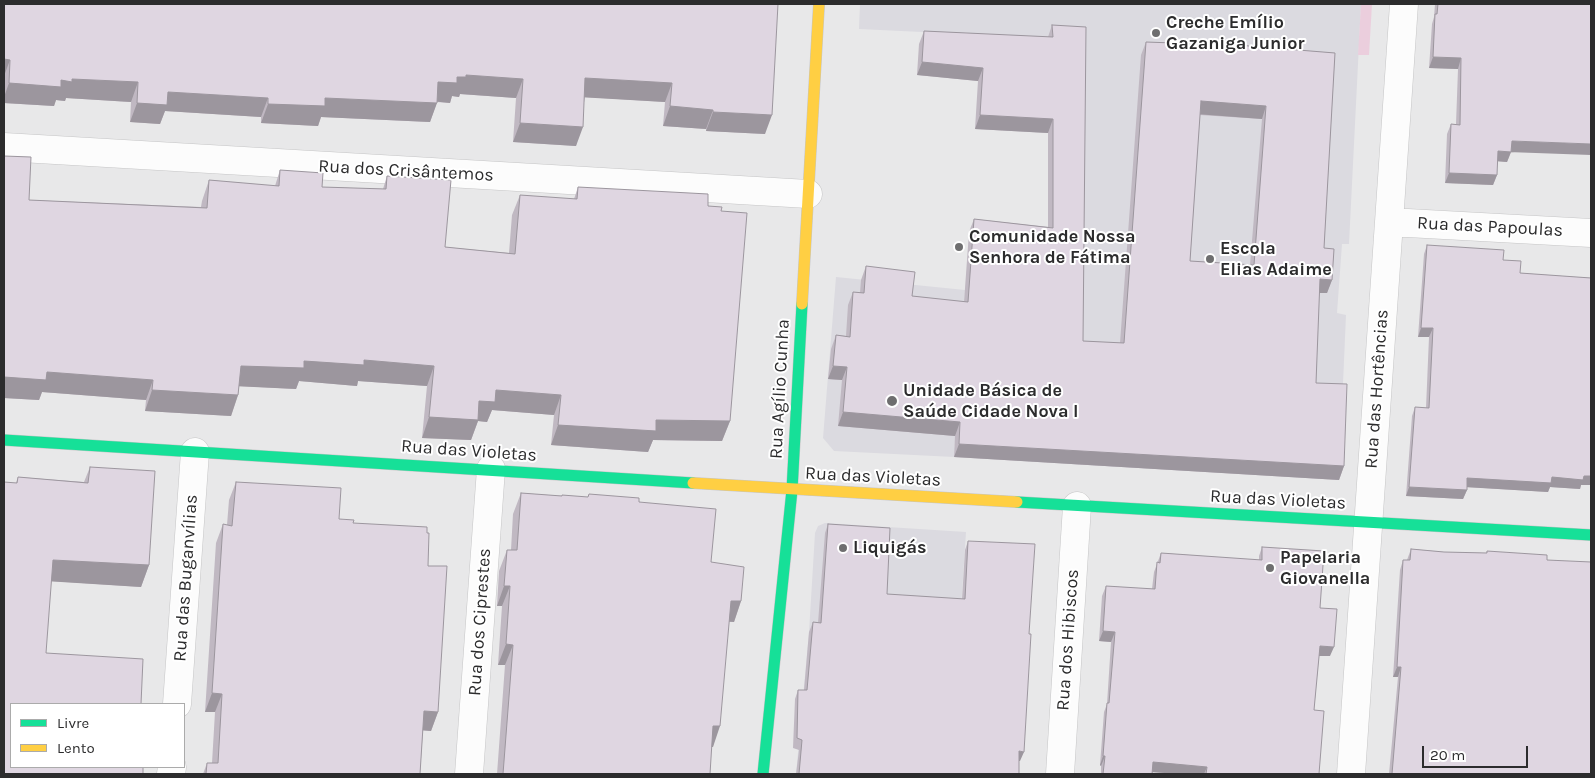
<!DOCTYPE html>
<html>
<head>
<meta charset="utf-8">
<style>
  body { margin:0 }
  #map { position:relative; width:1595px; height:778px; overflow:hidden; background:#e8e8e9; font-family:Karla,sans-serif }
  canvas { display:block }
  .frame { position:absolute; inset:0; border:5px solid #2c2c2d; pointer-events:none }
  .legend { position:absolute; left:10px; top:703px; width:175px; height:65px; box-sizing:border-box; background:#fff; border:1px solid #ababab; margin:0; padding:6px 9px; list-style:none; font-size:15px; color:#2c2c2d }
  .legend li { display:flex; align-items:center; gap:10px; height:25px }
  .legend b { width:25px; border:1px solid #ababab }
  .scale { position:absolute; left:1422px; top:746px; width:106px; height:22px; box-sizing:border-box; border:2px solid #2c2c2d; border-top:0; padding-left:6px; font-size:15px; line-height:18px; white-space:nowrap; color:#2c2c2d; -webkit-text-stroke:4px #fff; paint-order:stroke }
</style>
</head>
<body>
<div id="map">
<canvas width="1595" height="778"></canvas>
<div class="frame"></div>
<ul class="legend">
<li><b style="height:6px;background:#16e098"></b>Livre</li>
<li><b style="height:6px;background:#ffcf43"></b>Lento</li>
</ul>
<div class="scale">20 m</div>
</div>
<script>
const g = document.querySelector('canvas').getContext('2d');
g.lineJoin = 'round';
function fill(path, color) { g.fillStyle = color; g.fill(path, 'evenodd'); }
const shape = rows => new Path2D(rows.map(r => 'M' + r).join(''));
function stroke(path, color, width, dash) { g.strokeStyle = color; g.lineWidth = width; g.lineCap = dash ? 'butt' : 'round'; g.setLineDash(dash || []); g.stroke(path); }
function label(font, color, halo, rows, align = 'center') {
  g.font = font + ' Karla,sans-serif'; g.lineWidth = 4; g.setLineDash([]); g.textBaseline = 'middle'; g.strokeStyle = halo; g.fillStyle = color; for (const [text, x, y, turn = 0] of rows) {
    g.save(); g.translate(x, y); g.rotate((+turn || 0) * Math.PI / 180); g.textAlign = isNaN(turn) ? turn : align; if (halo) g.strokeText(text, 0, 0); g.fillText(text, 0, 0); g.restore();
  }
}
fill(shape([
  [860,4,1361,4,1349,244,1342,244,1337,313,1346,315,1339,475,1334,479,1070,464,1078,337,1048,38,859,29],
  [836,277,965,290,954,457,834,451,823,438],
  [825,523,966,532,961,609,907,774,796,774,809,632,815,533,818,526]
]), '#dbdae0');
fill(shape([
  [1361,4,1372,4,1369,55,1358,55]
]), '#ebcedd');
const street = shape([
  [4,147,808,194],
  [1389,222,1591,233],
  [177,704,195,452],
  [171,774,172,767],
  [469,774,491,469],
  [1060,774,1077,506],
  [1351,774,1404,4]
]);
const fast = shape([
  [4,440,693,483],
  [1017,502,1591,535],
  [763,774,792,490,802,304]
]);
const slow = shape([
  [802,304,819,4],
  [693,483,1017,502]
]);
stroke(street, '#c5c5c6', 29);
stroke(fast, '#c5c5c6', 12);
stroke(slow, '#c5c5c6', 12);
stroke(street, '#fcfcfc', 28);
stroke(fast, '#16e098', 11);
stroke(slow, '#ffcf43', 11);
fill(shape([
  [4,4,778,4,765,134,706,131,706,129,663,126,665,102,585,97,576,146,513,142,516,98,460,94,459,97,452,96,450,103,437,102,430,122,321,117,318,126,261,123,261,117,165,111,160,124,130,122,131,102,66,98,65,101,56,100,54,106,4,103],
  [1435,4,1591,4,1511,152,1507,162,1497,161,1497,175,1493,185,1445,183,1447,134,1451,124,1456,124,1458,69,1429,68,1432,24,1434,17],
  [1052,25,1083,341,1120,343,1141,55,1146,42,1200,44,1200,42,1335,53,1324,248,1332,280,1327,293,1319,293,1316,383,1344,466,1339,480,954,457,955,436,838,426,842,380,828,379,831,349,836,335,846,336,848,305,853,292,860,293,861,280,866,266,912,296,964,302,969,232,974,219,1048,227,1048,133,975,129,978,81,917,75,919,44,924,31,1048,37],
  [1200,115,1262,119,1250,265,1190,261],
  [4,156,29,200,201,207,202,201,209,180,275,186,280,170,322,187,383,189,387,176,445,247,509,253,512,215,520,195,574,199,578,187,708,206,721,211,730,421,722,441,653,440,648,452,551,445,554,415,492,410,487,422,478,421,471,440,422,438,427,386,358,381,357,386,299,381,296,389,239,386,238,395,231,416,145,411,146,400,42,392,39,400,4,398],
  [1427,245,1503,260,1520,273,1591,278,1591,485,1581,485,1580,489,1550,487,1548,492,1467,487,1467,490,1463,499,1406,496,1412,416,1415,407,1426,408,1429,337,1418,337,1424,254],
  [90,467,149,565,141,587,51,581,11,704,4,774,16,483,18,477,84,482],
  [236,482,339,519,353,523,428,566,438,712,431,731,423,730,420,774,203,774,207,763,212,763,215,712,205,712,216,543,223,524,227,525,229,500],
  [521,493,562,496,562,495,639,502,711,562,741,601,734,622,729,622,713,747,711,747,710,774,497,774,505,665,498,665,502,606,497,606,499,571,507,550,511,550,513,514],
  [828,524,887,594,962,599,965,550,968,541,1020,761,1019,761,1019,774,796,774,799,750,793,748,795,699,798,690,804,690,809,632,813,622,818,623,825,533],
  [1262,547,1320,608,1330,656,1319,656,1314,710,1319,774,1179,774,1153,772,1152,774,1101,774,1101,766,1100,765,1104,712,1107,704,1111,642,1099,641,1102,596,1106,586,1152,589,1154,572,1161,553,1259,560,1259,556],
  [1411,549,1444,552,1486,553,1487,551,1547,560,1591,774,1389,774,1398,677,1393,677,1400,570,1403,560,1407,560]
]), '#c0b8c2');
fill(shape([
  [1433,57,1461,58,1458,69,1429,68],
  [4,59,10,60,4,76],
  [922,62,983,68,978,81,917,75],
  [466,75,523,79,516,98,460,94,459,97,452,96,450,103,431,101,438,82],
  [585,78,672,83,665,102,578,97],
  [72,79,138,82,131,102,66,98,65,101,56,100,54,106,4,103,4,97,9,83],
  [168,92,268,98,261,117,165,111,160,124,130,122,137,103],
  [325,98,437,103,430,122,321,117,318,126,261,123,268,104],
  [1201,101,1266,106,1262,119,1196,114],
  [670,106,713,110,706,129,663,126],
  [713,112,772,115,765,134,706,131],
  [980,115,1053,119,1048,133,975,129],
  [520,123,583,127,576,146,513,142],
  [1512,141,1591,144,1591,155,1508,152],
  [1498,151,1511,152,1507,162,1494,161],
  [1449,173,1497,175,1493,185,1445,183],
  [1320,279,1332,280,1327,293,1315,293],
  [1421,328,1433,328,1429,337,1418,337],
  [364,360,434,366,427,386,358,381,357,386,299,381,296,389,233,386,241,366,304,361],
  [833,366,847,367,842,380,828,379],
  [47,372,153,380,146,400,42,392,39,400,4,398,4,377],
  [152,390,238,395,231,416,145,411],
  [496,390,561,395,554,415,492,410,487,422,478,421,471,440,422,438,429,417,479,401],
  [843,412,960,422,955,436,838,426],
  [656,420,730,421,722,441,653,440,648,452,551,445,558,425],
  [959,444,1344,466,1339,480,954,457],
  [1584,476,1591,476,1591,485,1581,485,1580,489,1550,487,1548,492,1464,487,1467,478],
  [1409,487,1467,490,1463,499,1406,496],
  [53,560,149,565,141,587,45,581],
  [504,586,510,586,502,606,497,606],
  [731,601,741,601,734,622,723,621],
  [1103,631,1115,632,1111,642,1099,641],
  [506,644,513,645,505,665,498,665],
  [1320,646,1334,647,1330,656,1316,656],
  [1397,667,1401,667,1398,677,1393,677],
  [212,693,222,694,215,712,205,712],
  [424,711,438,712,431,731,417,730],
  [713,726,720,726,713,747,705,747],
  [1019,751,1024,752,1020,761,1015,761],
  [1103,756,1105,756,1101,766,1100,765],
  [1153,762,1207,767,1204,774,1179,774,1150,772]
]), '#9c969e');
const building = shape([
  [4,4,778,4,772,115,713,112,713,110,670,106,672,83,585,78,583,127,520,123,523,79,466,75,466,77,457,77,457,83,438,82,437,103,325,98,325,106,268,104,268,98,168,92,167,105,137,103,138,82,72,79,72,82,61,80,61,87,9,83,10,60,4,59,4,4],
  [1438,4,1591,4,1591,144,1512,141,1511,152,1498,151,1497,175,1449,173,1451,124,1460,125,1461,58,1433,57,1435,14,1437,14,1438,4],
  [1052,25,1086,27,1083,341,1124,343,1146,42,1200,44,1200,42,1335,53,1324,248,1334,249,1332,280,1320,279,1316,383,1347,384,1344,466,959,444,960,422,843,412,847,367,833,366,836,335,850,337,853,292,864,293,866,266,915,272,912,296,968,302,974,219,1053,228,1053,119,980,115,983,68,922,62,924,31,1053,37,1052,25],
  [1201,101,1266,106,1254,265,1190,261,1201,101],
  [4,156,31,157,29,200,207,208,209,180,279,186,280,170,323,173,322,187,386,189,387,176,451,180,445,247,515,254,520,195,577,199,578,187,708,194,708,206,722,207,721,211,747,213,730,421,656,420,656,431,558,425,561,395,496,390,495,402,479,401,478,420,429,417,434,366,364,360,364,365,304,361,304,368,241,366,238,395,152,390,153,380,47,372,46,380,4,377,4,156],
  [1427,245,1504,250,1503,260,1521,261,1520,273,1591,278,1591,476,1584,476,1583,480,1552,477,1551,483,1467,478,1467,490,1409,487,1415,407,1429,408,1433,328,1421,328,1427,245],
  [90,467,155,471,149,565,53,560,46,653,143,659,141,704,11,704,11,767,143,767,143,774,4,774,4,482,17,483,18,477,88,483,90,467],
  [236,482,341,488,339,519,354,520,353,523,427,527,427,533,429,533,428,566,447,566,438,712,424,711,420,774,206,774,207,763,218,763,222,694,212,693,223,524,232,526,236,482],
  [521,493,562,496,562,495,588,497,589,494,639,498,639,502,716,509,711,562,744,567,741,601,731,601,720,726,713,726,710,774,503,774,513,645,506,644,510,586,504,586,507,550,517,550,521,493],
  [828,524,890,528,887,594,965,599,968,541,1035,544,1029,634,1031,634,1024,752,1019,751,1019,774,799,774,802,740,797,738,798,690,807,690,813,622,821,623,828,524],
  [1262,547,1324,551,1320,608,1337,609,1334,647,1320,646,1314,710,1324,711,1319,774,1206,774,1207,767,1153,762,1152,774,1103,774,1105,756,1103,756,1107,703,1109,703,1115,632,1103,631,1106,586,1155,589,1157,562,1160,563,1161,553,1262,560,1262,547],
  [1411,549,1444,552,1487,553,1487,551,1547,555,1547,560,1591,562,1591,774,1392,774,1401,667,1397,667,1403,560,1410,560,1411,549]
]);
fill(building, '#dfd6e1');
stroke(building, '#9c969e', 1);
for (const [x, y, r, color] of [
  [1156,33,5,"#6e6e6f"],
  [959,247,5,"#6e6e6f"],
  [1210,259,5,"#6e6e6f"],
  [892,401,6,"#6e6e6f"],
  [843,548,5,"#6e6e6f"],
  [1270,568,5,"#6e6e6f"]
]) { const dot = new Path2D(); dot.arc(x, y, r, 0, 2 * Math.PI); g.fillStyle = color; g.fill(dot); stroke(dot, '#fff', 2); }
label('bold 18px', '#2c2c2d', '#fff', [
  ["Creche Emílio",1166,23],
  ["Gazaniga Junior",1166,44],
  ["Comunidade Nossa",969,237],
  ["Senhora de Fátima",969,258],
  ["Escola",1220,249],
  ["Elias Adaime",1220,270],
  ["Unidade Básica de",903,391],
  ["Saúde Cidade Nova I",903,412],
  ["Liquigás",853,548],
  ["Papelaria",1280,558],
  ["Giovanella",1280,579]
], 'left');
label('18px', '#2c2c2d', '#fff', [
  ["Rua dos Crisântemos",406,171,3],
  ["Rua das Papoulas",1490,227,3],
  ["Rua Agílio Cunha",780,389,-87],
  ["Rua das Hortências",1377,389,-86],
  ["Rua das Violetas",469,451,4],
  ["Rua das Violetas",873,477,3],
  ["Rua das Violetas",1278,500,3],
  ["Rua das Buganvílias",186,578,-86],
  ["Rua dos Ciprestes",480,622,-86],
  ["Rua dos Hibiscos",1068,640,-86]
]);
</script>
</body>
</html>
